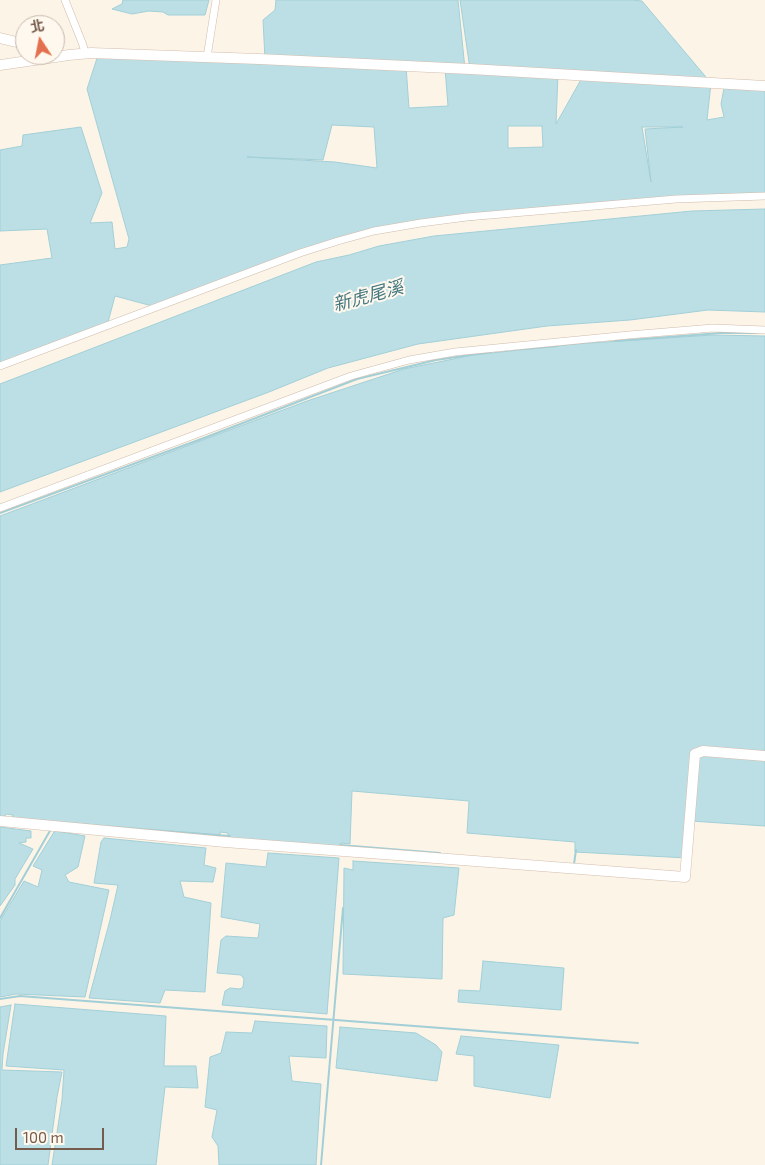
<!DOCTYPE html>
<html>
<head>
<meta charset="utf-8">
<style>
  body { margin:0 }
  #map { position:relative; width:765px; height:1165px; overflow:hidden; background:#fcf4e7; font-family:"Exo 2","Noto Sans TC",sans-serif }
  canvas { display:block }
  .north { position:absolute; left:15px; top:15px; width:50px; height:50px; box-sizing:border-box; background:#fff8ee; border:1px solid #c8b9ad; border-radius:50%; rotate:349deg; font-size:14px; font-weight:700; line-height:20px; text-align:center; color:#755b4c }
  .north::after { content:''; display:block; margin:auto; width:18px; height:22px; background:#e3704f; clip-path:polygon(50% 0,100% 100%,50% 72%,0 100%) }
  .scale { position:absolute; left:15px; top:1128px; width:89px; height:22px; box-sizing:border-box; border:2px solid #755b4c; border-top:0; padding-left:6px; font-size:15px; line-height:18px; white-space:nowrap; color:#755b4c; -webkit-text-stroke:4px #fff8ee; paint-order:stroke }
</style>
</head>
<body>
<div id="map">
<canvas width="765" height="1165"></canvas>
<div class="north">北</div>
<div class="scale">100 m</div>
</div>
<script>
const g = document.querySelector('canvas').getContext('2d');
g.lineJoin = 'round';
function fill(path, color) { g.fillStyle = color; g.fill(path, 'evenodd'); }
const shape = rows => new Path2D(rows.map(r => 'M' + r).join(''));
function stroke(path, color, width, dash) { g.strokeStyle = color; g.lineWidth = width; g.lineCap = dash ? 'butt' : 'round'; g.setLineDash(dash || []); g.stroke(path); }
function label(font, color, halo, rows, align = 'center') {
  g.font = font + ' "Exo 2","Noto Sans TC",sans-serif'; g.lineWidth = 4; g.setLineDash([]); g.textBaseline = 'middle'; g.strokeStyle = halo; g.fillStyle = color; for (const [text, x, y, turn = 0] of rows) {
    g.save(); g.translate(x, y); g.rotate((+turn || 0) * Math.PI / 180); g.textAlign = isNaN(turn) ? turn : align; if (halo) g.strokeText(text, 0, 0); g.fillText(text, 0, 0); g.restore();
  }
}
const water = shape([
  [123,0,209,0,205,15,168,15,163,12,149,11,132,14,112,9,122,4,123,0],
  [276,0,458,0,465,69,470,69,460,0,632,0,642,1,711,83,707,120,724,117,721,104,725,83,765,86,765,197,653,201,384,229,303,252,156,307,115,296,107,326,0,366,0,265,52,258,47,229,0,231,0,150,22,146,23,135,81,127,102,193,90,223,112,222,115,249,127,247,129,239,87,89,99,52,265,59,263,20,275,10,276,0],
  [406,66,445,68,448,106,409,108,406,66],
  [558,74,583,76,556,124,558,74],
  [332,125,374,127,377,168,335,162,247,157,323,160,332,125],
  [542,126,543,147,508,148,508,126,542,126],
  [642,127,683,127,645,129,651,182,642,127],
  [765,209,765,312,708,310,630,320,547,326,418,344,328,368,269,392,0,492,0,384,316,262,349,255,379,246,434,236,692,211,765,209],
  [712,335,765,336,765,826,691,821,687,858,575,852,575,842,467,833,469,801,352,791,350,844,341,843,340,847,228,839,228,833,220,832,220,835,12,818,13,815,6,814,4,818,0,817,0,516,307,401,404,369,473,355,575,344,712,335],
  [0,827,31,831,31,838,26,838,26,842,19,843,33,849,15,879,15,885,0,906,0,827],
  [56,831,85,836,78,867,65,875,69,882,109,890,85,997,16,994,0,997,0,921,24,881,38,887,42,870,33,866,54,832,56,831],
  [104,838,206,848,204,865,216,868,213,882,180,881,184,897,211,903,205,992,165,990,160,1003,89,998,110,920,118,885,94,883,101,842,104,838],
  [268,853,339,858,327,1014,222,1005,225,991,230,988,240,989,243,987,244,979,241,975,217,973,221,940,226,936,258,938,260,924,221,917,226,863,266,867,268,853],
  [353,861,459,868,454,915,443,918,442,979,343,974,344,868,353,870,353,861],
  [483,961,564,968,561,1010,458,1002,459,990,480,991,483,961],
  [15,1004,166,1016,164,1066,196,1066,198,1088,165,1087,156,1165,52,1165,62,1100,64,1070,6,1066,15,1004],
  [11,1005,3,1054,2,1070,62,1072,57,1097,48,1165,0,1165,0,1007,11,1005],
  [255,1021,327,1026,326,1058,289,1056,292,1081,321,1084,316,1165,219,1165,218,1146,212,1137,217,1110,205,1107,210,1057,221,1053,226,1032,252,1033,255,1021],
  [340,1027,416,1033,436,1045,442,1052,437,1081,336,1068,340,1027],
  [461,1036,559,1045,550,1098,474,1086,474,1056,456,1054,461,1036]
]);
fill(water, '#bcdfe5');
stroke(water, '#a2cfd7', 1);
stroke(shape([
  [615,341,721,333,757,333],
  [523,349,558,346],
  [0,513,204,438,357,379,436,360,491,352],
  [145,830,230,836],
  [340,845,440,853],
  [574,864,576,850],
  [0,918,51,829],
  [0,999,20,996,638,1043],
  [321,1165,343,908]
]), '#a2cfd7', 2);
const street = shape([
  [65,0,83,45,85,53],
  [207,57,216,0],
  [0,366,300,253,338,241,374,231,421,223,467,217,676,199,765,196],
  [0,508,351,376,409,360,455,352,629,335,713,328,765,330]
]);
const secondary = shape([
  [0,38,25,44],
  [0,65,69,55,91,53,259,59,470,69,765,86],
  [0,821,225,842,685,877,695,754,703,751,765,756]
]);
stroke(street, '#cebcad', 8);
stroke(secondary, '#d3beae', 11);
stroke(street, '#fff', 7);
stroke(secondary, '#fff', 10);
label('italic 18px', '#437781', '#fff8ee', [
  ["新虎尾溪",368,296,-15]
]);
</script>
</body>
</html>
